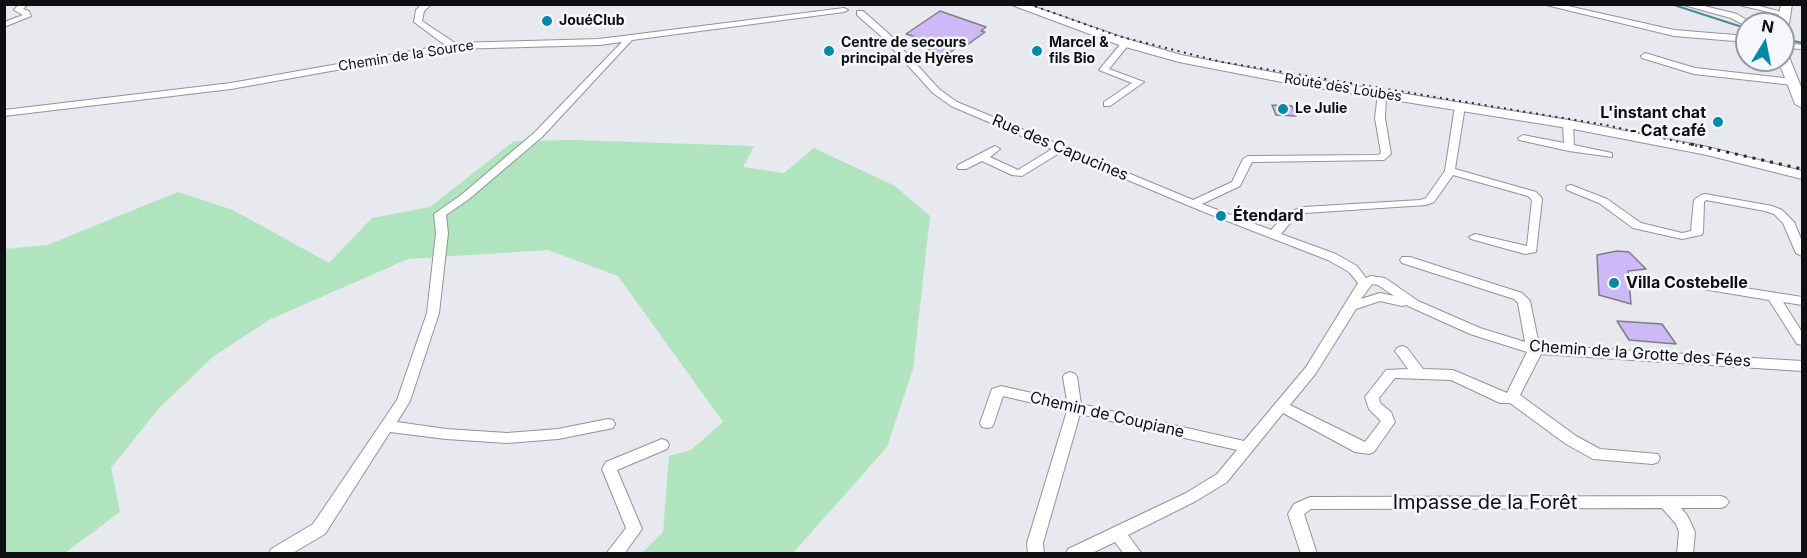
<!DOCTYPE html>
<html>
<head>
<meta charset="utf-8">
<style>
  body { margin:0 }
  #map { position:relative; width:1807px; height:558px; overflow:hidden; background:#e8e9ef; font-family:Inter,sans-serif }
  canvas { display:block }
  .frame { position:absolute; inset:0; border:6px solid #0f0f11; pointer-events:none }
  .north { position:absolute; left:1735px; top:12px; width:60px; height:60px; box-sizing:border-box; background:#f5f7fd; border:2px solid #999a9f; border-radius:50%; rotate:10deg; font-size:16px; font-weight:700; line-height:24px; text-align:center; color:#0f0f11 }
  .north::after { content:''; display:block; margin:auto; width:21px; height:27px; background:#0288a9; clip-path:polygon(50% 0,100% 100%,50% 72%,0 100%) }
</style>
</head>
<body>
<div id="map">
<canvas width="1807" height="558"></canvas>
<div class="frame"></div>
<div class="north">N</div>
</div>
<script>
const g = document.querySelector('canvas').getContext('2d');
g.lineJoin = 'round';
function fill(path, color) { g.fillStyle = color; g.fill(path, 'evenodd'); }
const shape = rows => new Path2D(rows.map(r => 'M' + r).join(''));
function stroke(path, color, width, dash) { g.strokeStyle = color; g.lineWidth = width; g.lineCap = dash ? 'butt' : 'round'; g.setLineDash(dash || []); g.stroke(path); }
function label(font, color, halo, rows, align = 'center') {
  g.font = font + ' Inter,sans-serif'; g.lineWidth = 5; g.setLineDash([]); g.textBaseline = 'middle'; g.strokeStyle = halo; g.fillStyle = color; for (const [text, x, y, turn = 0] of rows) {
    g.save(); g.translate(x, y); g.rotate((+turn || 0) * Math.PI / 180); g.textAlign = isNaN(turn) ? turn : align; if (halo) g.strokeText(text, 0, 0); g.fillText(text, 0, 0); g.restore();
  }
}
fill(shape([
  [573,140,754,146,743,167,784,173,814,148,895,186,930,216,913,369,887,447,793,553,642,553,663,532,669,456,691,450,723,422,618,276,548,250,408,259,271,319,214,356,159,408,111,468,120,512,65,553,5,554,5,249,47,245,178,192,233,210,329,263,372,218,430,207,514,141]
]), '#afe4be');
stroke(shape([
  [1671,4,1742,27],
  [1794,41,1802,43]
]), '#4d8a99', 2);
const building = shape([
  [940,11,986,27,981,31,985,32,963,48,959,46,945,56,928,50,933,47,917,42,922,39,906,34,940,11],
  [1272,105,1292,106,1296,116,1276,115,1272,105],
  [1617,251,1629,252,1646,269,1628,271,1631,304,1599,295,1597,255,1617,251],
  [1617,321,1662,324,1676,344,1629,340,1617,321]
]);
fill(building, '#ceb9f8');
stroke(building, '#7f7d82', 1.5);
const street = shape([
  [19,4,28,4,23,9,29,11,31,16,4,27,4,22,23,15,14,10,19,4],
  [422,4,432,4,424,11,422,21,455,43,599,39,844,8,848,10,844,12,632,40,542,137,469,199,446,215,448,233,439,313,410,401,397,422,446,429,507,433,558,429,608,419,613,420,615,424,613,428,558,439,507,443,446,439,390,432,325,534,291,554,269,554,271,549,313,524,397,400,427,313,436,233,434,214,461,195,534,133,622,42,599,45,453,49,231,89,4,116,4,110,231,83,445,45,414,22,416,10,422,4],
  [1542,4,1559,4,1674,30,1747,36,1747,42,1674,36,1542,4],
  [1680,4,1696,4,1737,14,1753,24,1746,26,1731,18,1680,4],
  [1735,4,1752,4,1789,14,1785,16,1735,4],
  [857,11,863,11,888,33,939,89,957,102,1193,200,1232,182,1243,159,1248,156,1378,155,1381,153,1375,118,1378,94,1380,92,1386,92,1385,118,1391,154,1384,160,1252,162,1240,186,1202,204,1271,230,1288,212,1304,207,1420,200,1426,198,1445,171,1455,106,1457,104,1463,104,1465,106,1455,169,1536,192,1541,197,1542,199,1536,252,1525,254,1471,239,1469,237,1475,234,1527,246,1532,200,1528,196,1453,175,1434,202,1426,205,1305,213,1296,216,1281,234,1336,254,1357,266,1366,278,1371,276,1385,278,1418,301,1480,328,1525,342,1518,303,1514,299,1402,263,1400,260,1402,257,1410,257,1522,293,1530,301,1539,345,1802,361,1802,371,1541,354,1520,395,1576,436,1600,449,1658,454,1660,458,1658,462,1653,464,1593,459,1566,444,1510,403,1500,403,1451,380,1395,378,1379,398,1380,403,1391,412,1395,422,1374,452,1369,454,1355,452,1283,413,1227,482,1196,501,1128,535,1142,554,1124,554,1115,542,1090,554,1066,554,1068,549,1186,493,1217,474,1237,450,1080,414,1043,543,1044,554,1028,554,1027,543,1067,411,1003,396,994,423,992,427,987,428,982,427,980,423,992,389,1001,386,1067,401,1063,377,1065,374,1070,372,1075,374,1077,377,1081,404,1244,441,1306,367,1358,283,1349,272,1328,260,1204,212,1061,152,1022,176,1012,175,982,161,966,169,958,169,957,167,958,165,995,146,1000,149,990,157,1018,170,1052,149,951,106,933,93,882,37,857,15,857,11],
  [1372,284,1378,285,1394,296,1380,293,1361,299,1372,284],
  [1380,301,1402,306,1406,305,1470,334,1527,352,1507,393,1453,370,1423,369,1407,348,1402,346,1397,348,1395,351,1408,369,1386,370,1365,397,1369,409,1381,421,1365,442,1290,405,1316,373,1356,309,1380,301],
  [1126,40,1130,43,1109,69,1144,82,1110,106,1104,106,1104,102,1132,83,1099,70,1123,41,1126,40],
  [1783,42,1802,45,1802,49,1783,48,1783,42],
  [1645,53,1695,68,1793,79,1798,82,1793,85,1694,74,1642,58,1641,56,1645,53],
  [1568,121,1573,124,1574,145,1612,153,1612,157,1569,151,1519,140,1518,138,1523,135,1564,143,1563,124,1568,121],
  [1571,185,1607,199,1641,223,1682,233,1691,231,1694,200,1701,195,1705,194,1772,206,1782,210,1794,222,1802,241,1802,256,1796,253,1783,223,1774,214,1765,211,1706,200,1704,202,1703,233,1701,235,1682,239,1633,228,1599,203,1567,190,1566,188,1567,186,1571,185],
  [1707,282,1802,297,1802,305,1783,302,1802,332,1802,345,1797,344,1769,300,1703,289,1701,286,1707,282],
  [662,439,667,441,669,445,667,449,617,470,642,529,624,554,606,554,626,528,602,469,606,462,662,439],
  [1721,496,1726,498,1729,502,1726,506,1721,508,1681,508,1687,515,1695,532,1693,554,1677,554,1679,532,1676,524,1662,508,1311,509,1304,514,1317,554,1301,554,1288,514,1294,504,1310,497,1721,496]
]);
const secondary = shape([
  [1009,4,1026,4,1130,40,1181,55,1287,75,1568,120,1708,147,1802,171,1802,179,1707,155,1568,128,1287,83,1179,62,1122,46,1009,4],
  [1781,4,1792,4,1789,24,1783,27,1783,24,1777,24,1781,4],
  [1783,53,1789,57,1802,89,1802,108,1795,104,1778,60,1783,60,1783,53]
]);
stroke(street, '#929399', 2);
stroke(secondary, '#929399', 2);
fill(street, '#fff');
fill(secondary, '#fff');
stroke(shape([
  [1029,4,1118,36,1222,62,1606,125,1697,146]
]), '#29292c', 2, [2, 4.5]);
stroke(shape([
  [1691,144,1802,169]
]), '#29292c', 3, [3, 6]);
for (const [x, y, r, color] of [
  [547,21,6,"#0288a9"],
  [829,51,6,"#0288a9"],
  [1037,51,6,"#0288a9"],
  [1283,109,6,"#0288a9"],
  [1718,122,6,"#0288a9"],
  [1221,216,6,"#0288a9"],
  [1614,283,6,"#0288a9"]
]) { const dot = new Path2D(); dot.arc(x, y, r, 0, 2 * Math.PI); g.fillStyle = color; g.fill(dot); stroke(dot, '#f5f7fd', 2); }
label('bold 14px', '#0f0f11', '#f5f7fd', [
  ["JouéClub",559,21],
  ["Centre de secours",841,43],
  ["principal de Hyères",841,59],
  ["Marcel &",1049,43],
  ["fils Bio",1049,59],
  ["Le Julie",1295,109]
], 'left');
label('14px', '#0f0f11', '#f5f7fd', [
  ["Chemin de la Source",406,56,-9],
  ["Route des Loubes",1343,88,9]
]);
label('bold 16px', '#0f0f11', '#f5f7fd', [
  ["L'instant chat",1706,113,"right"],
  ["- Cat café",1706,131,"right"],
  ["Étendard",1233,216],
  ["Villa Costebelle",1626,283]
], 'left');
label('16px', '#0f0f11', '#f5f7fd', [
  ["Rue des Capucines",1060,148,23],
  ["Chemin de la Grotte des Fées",1640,354,4],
  ["Chemin de Coupiane",1107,415,13]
]);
label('20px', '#0f0f11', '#f5f7fd', [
  ["Impasse de la Forêt",1485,503]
]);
</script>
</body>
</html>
